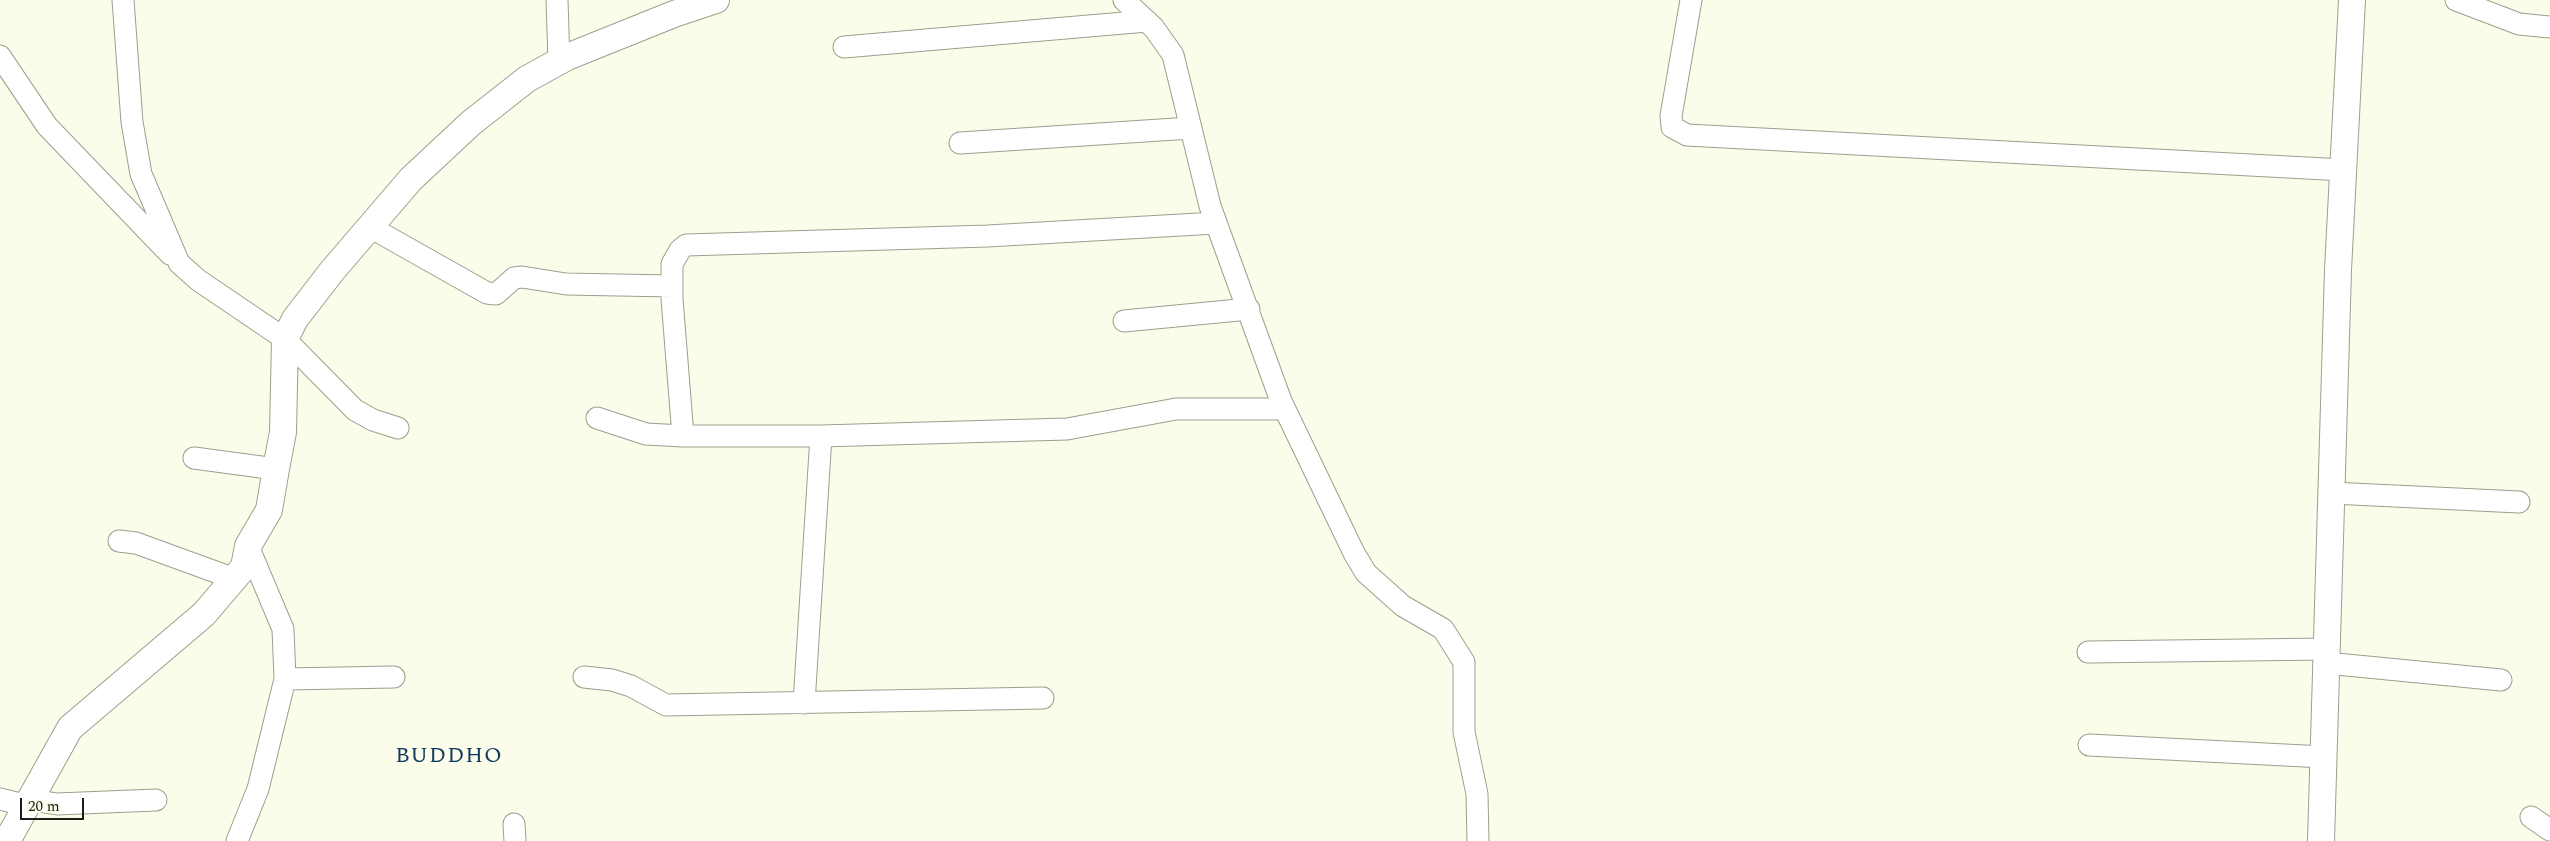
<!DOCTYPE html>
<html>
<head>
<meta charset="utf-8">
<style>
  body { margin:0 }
  #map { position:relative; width:2550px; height:841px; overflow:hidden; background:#fcfceb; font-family:Spectral,serif }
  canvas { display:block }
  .scale { position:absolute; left:20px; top:798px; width:64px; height:22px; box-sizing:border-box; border:2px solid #1e1e18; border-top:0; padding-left:6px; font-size:15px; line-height:18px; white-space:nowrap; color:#1e1e18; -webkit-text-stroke:4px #fcfceb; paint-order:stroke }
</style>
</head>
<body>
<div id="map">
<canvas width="2550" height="841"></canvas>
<div class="scale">20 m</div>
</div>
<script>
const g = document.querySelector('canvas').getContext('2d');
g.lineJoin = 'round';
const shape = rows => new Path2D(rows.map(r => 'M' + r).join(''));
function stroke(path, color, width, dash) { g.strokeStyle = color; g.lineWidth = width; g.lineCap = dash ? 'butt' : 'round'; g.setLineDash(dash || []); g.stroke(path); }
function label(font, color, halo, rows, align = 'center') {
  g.font = font + ' Spectral,serif'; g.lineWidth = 4; g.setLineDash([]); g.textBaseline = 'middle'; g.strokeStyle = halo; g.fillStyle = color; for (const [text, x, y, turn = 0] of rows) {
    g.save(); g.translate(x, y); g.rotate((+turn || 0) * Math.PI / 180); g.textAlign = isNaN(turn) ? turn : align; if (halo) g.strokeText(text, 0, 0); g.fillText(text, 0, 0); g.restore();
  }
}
const minor = shape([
  [123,0,132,122,141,174,179,263,198,280,285,339,355,410,373,420,398,428],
  [557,0,559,62],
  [1124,0,1154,28,1173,55,1210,206,1281,401,1354,553,1366,573,1403,606,1443,629,1464,662,1464,732,1477,794,1478,841],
  [1691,0,1671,116,1672,127,1687,135,2344,170],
  [2456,0,2519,24,2550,27],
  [844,47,1147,21],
  [0,56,47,126,170,254],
  [960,143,1191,128],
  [370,227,487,293,496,294,514,278,522,277,566,284,672,286],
  [1124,321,1249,309],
  [597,418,646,434,683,436,821,436,1067,429,1176,409,1284,409],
  [683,436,672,299,672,264,680,250,686,245,988,236,1216,223],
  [194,458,276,469],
  [2332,493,2519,502],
  [119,541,136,543,235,579],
  [2088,652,2326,649],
  [2326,663,2501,680],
  [584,677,612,680,631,686,666,705,1043,698],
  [285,679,394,677],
  [804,703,821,436],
  [2089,745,2324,757],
  [0,799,28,806],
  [32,800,57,804,156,800],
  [2531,817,2550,830],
  [514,824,515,841],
  [237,841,258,789,285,679,283,629,248,546]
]);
const tertiary = shape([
  [7,841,70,728,204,614,244,567,248,546,269,510,276,469,283,432,285,339,295,319,332,271,411,179,471,123,527,79,567,57,674,14,716,0],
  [2321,841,2338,270,2352,0]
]);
stroke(minor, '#9e9e8f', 23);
stroke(tertiary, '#9e9e8f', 28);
stroke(minor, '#fff', 21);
stroke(tertiary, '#fff', 26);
g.letterSpacing = '1px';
label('22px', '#0d395e', '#fcfceb', [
  ["BUDDHO",449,758]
]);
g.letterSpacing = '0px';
</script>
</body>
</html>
